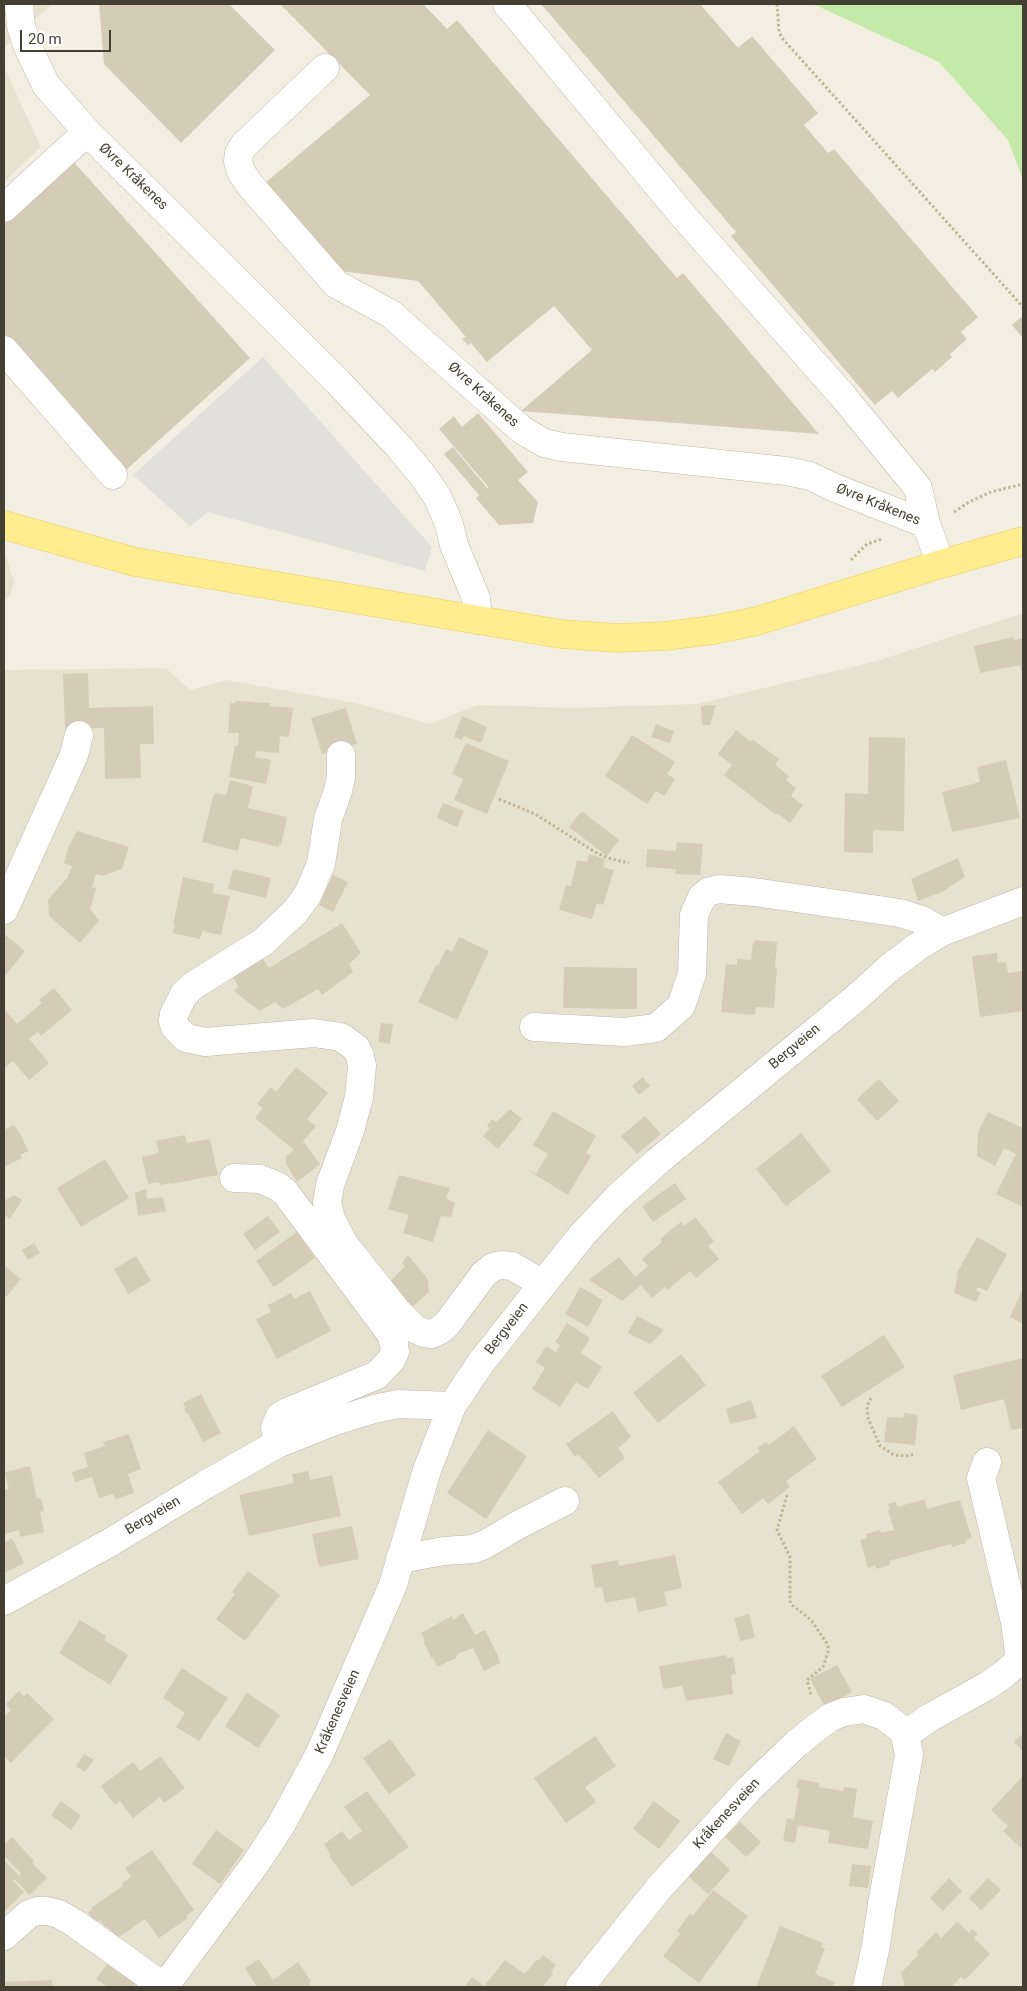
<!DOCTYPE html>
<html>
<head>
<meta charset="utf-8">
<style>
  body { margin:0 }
  #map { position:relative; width:1027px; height:1991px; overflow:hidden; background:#f2efe2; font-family:Roboto,sans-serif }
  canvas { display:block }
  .frame { position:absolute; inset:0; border:5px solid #443f33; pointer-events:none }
  .scale { position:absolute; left:20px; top:30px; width:91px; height:22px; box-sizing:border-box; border:2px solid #443f33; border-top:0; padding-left:6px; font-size:15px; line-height:18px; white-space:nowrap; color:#443f33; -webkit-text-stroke:4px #fff; paint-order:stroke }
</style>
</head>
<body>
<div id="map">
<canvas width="1027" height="1991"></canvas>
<div class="frame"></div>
<div class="scale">20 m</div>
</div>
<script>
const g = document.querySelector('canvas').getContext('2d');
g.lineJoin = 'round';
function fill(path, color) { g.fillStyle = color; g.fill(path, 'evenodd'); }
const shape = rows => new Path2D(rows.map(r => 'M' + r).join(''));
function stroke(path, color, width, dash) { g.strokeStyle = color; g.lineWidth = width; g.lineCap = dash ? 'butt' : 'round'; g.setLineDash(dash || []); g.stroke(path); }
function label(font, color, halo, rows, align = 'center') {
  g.font = font + ' Roboto,sans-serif'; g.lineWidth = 4; g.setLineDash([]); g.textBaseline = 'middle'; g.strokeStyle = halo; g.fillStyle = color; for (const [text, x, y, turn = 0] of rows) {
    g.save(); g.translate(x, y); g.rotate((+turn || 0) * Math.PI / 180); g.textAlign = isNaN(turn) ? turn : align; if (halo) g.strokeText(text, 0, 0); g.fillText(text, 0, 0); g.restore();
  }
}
fill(shape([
  [4,4,52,4,4,48],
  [4,67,41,147,4,182],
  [4,550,14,582,10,595,4,601],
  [1023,613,1023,1987,4,1987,4,670,166,668,190,690,227,680,360,704,430,724,477,705,573,708,697,704,877,661]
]), '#e6e2d0');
fill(shape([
  [813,4,1023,4,1023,180,1008,140,939,62]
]), '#c4e9a9');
fill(shape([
  [263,357,432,547,425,571,208,512,190,526,133,475]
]), '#e2e0db');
fill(shape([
  [99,4,229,4,275,50,181,143,104,64],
  [280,4,423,4,447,29,457,20,677,278,683,273,819,434,521,411,592,350,554,306,487,362,471,343,468,345,462,339,466,337,418,281,341,271,265,183,370,95],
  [541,4,700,4,738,48,752,36,818,113,804,125,828,153,834,149,978,317,961,332,967,339,950,354,952,357,935,372,932,369,898,398,892,391,875,405,731,236,736,232],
  [72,160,250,358,125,471,4,337,4,222],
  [1021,317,1023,319,1023,338,1012,325],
  [478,413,528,472,518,480,538,502,533,523,499,525,476,498,479,495,444,454,453,447,487,488,489,488,439,429,454,416,462,427],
  [1014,637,1014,640,1023,638,1023,678,1020,665,980,673,974,646],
  [88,673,89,708,153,706,154,744,140,744,141,778,105,779,104,728,65,729,63,674],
  [235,701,270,703,270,706,293,708,289,737,280,736,279,753,256,751,255,757,271,760,266,784,229,777,235,746,238,746,239,733,228,733,230,703,235,703],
  [716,705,710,725,702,725,701,706],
  [346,708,357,744,322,754,311,718],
  [462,716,487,727,481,743,464,736,462,740,454,737],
  [656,724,674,731,670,743,651,737],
  [736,730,751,742,752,739,779,759,775,765,789,776,786,780,796,788,791,796,803,805,790,823,777,813,776,815,724,775,732,765,718,754],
  [632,735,675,762,667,774,675,779,664,796,656,791,647,804,605,776],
  [869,737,905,738,904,831,873,830,873,853,844,852,845,793,868,794],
  [466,743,509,761,487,814,454,800,463,779,452,774],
  [1006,760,1020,818,952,832,942,792,980,782,977,767],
  [230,780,253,786,248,808,287,817,281,845,279,844,279,847,241,838,238,851,202,842,214,793,226,795],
  [443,803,464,811,457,827,437,818],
  [583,812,619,840,607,856,569,827,580,813],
  [77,831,129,847,122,869,102,876,96,874,92,887,96,888,90,909,99,921,80,943,49,916,48,900,67,878,72,866,64,863,68,848],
  [677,842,703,844,700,875,675,874,676,869,646,867,647,849,676,851],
  [589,854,605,859,603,867,614,870,603,905,597,903,592,919,559,910,566,885,571,886,577,860,587,862],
  [958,858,965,877,942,892,918,901,911,879],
  [233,869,271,878,266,898,228,889],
  [333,875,348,882,333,912,319,905],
  [183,877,214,884,213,893,230,896,221,935,205,932,205,929,202,932,200,939,173,933,175,925,173,925],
  [342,923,361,953,349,964,353,972,322,995,318,989,283,1009,275,1002,260,1011,236,993,234,990,239,987,231,975,261,956,269,968],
  [4,934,25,951,5,976,4,974],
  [459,937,489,951,457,1020,418,1002,436,965,438,966,446,949,452,952],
  [755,940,777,942,775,968,777,968,774,1008,756,1007,755,1015,721,1012,726,964,737,965,737,959,751,960,753,942,754,942],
  [997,953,998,963,1006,962,1008,973,1022,971,1023,1011,980,1017,972,956],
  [564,967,637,968,637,1009,563,1008],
  [54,988,72,1010,41,1036,38,1032,29,1039,49,1063,29,1080,13,1061,4,1068,4,1012,5,1010,17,1024,42,1003,39,1000],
  [381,1023,393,1024,390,1044,378,1042],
  [296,1067,328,1093,307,1119,316,1126,300,1145,304,1142,320,1164,297,1182,286,1164,286,1156,294,1150,255,1118,263,1108,257,1104,271,1087,276,1092],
  [643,1077,650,1086,639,1095,632,1086],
  [879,1079,899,1101,877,1121,857,1099],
  [510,1109,522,1119,498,1149,483,1136,490,1128,487,1126,492,1119,496,1122],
  [553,1111,596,1136,586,1153,591,1156,568,1195,529,1171,529,1170,536,1174,548,1154,533,1145],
  [988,1112,1023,1128,1023,1207,996,1194,1016,1154,1004,1148,995,1166,977,1156,978,1132],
  [645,1116,661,1134,637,1154,621,1136],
  [14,1125,21,1135,28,1151,20,1155,22,1158,4,1167,4,1130],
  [801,1133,831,1171,786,1206,756,1169],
  [185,1135,187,1143,210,1139,218,1175,171,1184,170,1183,160,1185,159,1182,148,1184,142,1157,159,1153,156,1141],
  [105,1159,129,1198,81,1227,57,1188],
  [399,1175,450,1188,446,1198,455,1203,451,1217,441,1216,433,1242,403,1233,409,1215,388,1209],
  [675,1183,686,1199,653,1222,642,1206],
  [146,1189,147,1199,163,1197,166,1211,138,1216,135,1193],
  [14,1195,22,1200,10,1219,4,1215,4,1201],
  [268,1216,280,1232,255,1250,243,1234],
  [695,1217,714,1241,708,1246,719,1259,696,1278,690,1271,668,1290,665,1287,652,1298,641,1285,622,1301,589,1280,619,1257,635,1277,648,1266,642,1259,662,1242,660,1239,681,1222,684,1226],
  [297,1232,315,1258,274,1287,256,1261],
  [977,1237,1007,1254,987,1291,978,1287,976,1290,981,1293,976,1302,954,1293,958,1275,956,1275],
  [34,1243,40,1253,28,1260,22,1250],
  [408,1255,428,1279,429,1292,411,1308,389,1283,405,1266,402,1263],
  [136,1256,151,1281,128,1294,114,1269],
  [5,1266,21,1279,4,1299,4,1267],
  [580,1287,603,1300,588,1327,565,1314],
  [1023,1288,1023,1324,1010,1317],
  [310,1291,331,1331,277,1359,256,1319,271,1312,268,1305,291,1293,294,1299],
  [637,1316,664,1330,650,1344,628,1333],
  [567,1323,590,1338,581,1353,602,1367,588,1389,576,1382,560,1407,532,1389,545,1368,536,1362,546,1346,556,1352,560,1345,555,1342],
  [884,1335,905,1367,842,1407,821,1376],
  [681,1354,706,1385,658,1423,633,1393],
  [1023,1358,1023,1428,1011,1430,1004,1399,961,1410,953,1375],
  [201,1394,221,1433,203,1442,188,1413,187,1414,184,1409,186,1408,183,1403],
  [751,1400,757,1418,730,1424,726,1409],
  [613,1411,631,1437,618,1448,625,1458,599,1478,578,1454,575,1457,566,1444],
  [904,1413,918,1415,915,1445,884,1442,887,1417,903,1418],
  [794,1426,817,1459,786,1481,790,1487,768,1504,763,1498,742,1514,718,1482,760,1451,757,1448,766,1442,769,1445],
  [488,1430,527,1456,486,1519,447,1493],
  [129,1434,141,1469,128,1474,134,1493,116,1499,113,1494,99,1498,92,1477,75,1482,72,1472,88,1467,84,1453,105,1446,103,1442],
  [30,1466,37,1499,41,1498,44,1511,40,1512,44,1532,20,1537,19,1530,4,1534,4,1490,9,1489,5,1472],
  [308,1471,310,1480,332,1475,341,1516,249,1536,239,1495,294,1483,292,1474],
  [925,1499,927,1509,960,1500,972,1538,965,1540,966,1543,952,1547,951,1544,889,1561,890,1565,876,1569,875,1565,868,1568,860,1540,867,1538,866,1534,880,1530,881,1533,894,1530,888,1510,890,1509,888,1504,896,1502,897,1507],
  [352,1526,359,1559,319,1567,312,1534],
  [12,1538,24,1563,4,1573,4,1543],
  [675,1555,682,1588,664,1592,667,1606,638,1612,635,1597,605,1603,602,1587,595,1588,591,1565,618,1560,619,1566],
  [248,1571,280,1595,245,1641,216,1619,235,1594,232,1592],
  [463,1613,475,1635,485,1630,498,1656,500,1663,484,1671,473,1648,457,1654,456,1658,439,1666,437,1666,433,1658,432,1659,423,1641,425,1641,421,1633,452,1616,453,1620],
  [749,1614,755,1638,740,1641,734,1618],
  [80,1620,106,1636,104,1640,128,1655,110,1685,59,1653],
  [727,1655,727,1658,733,1657,736,1674,731,1675,733,1694,686,1701,682,1686,663,1689,659,1666],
  [837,1665,852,1692,825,1707,810,1679],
  [182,1668,228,1698,199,1741,176,1727,185,1713,163,1698],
  [19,1691,24,1696,27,1693,54,1719,11,1763,4,1756,4,1717,11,1710,6,1704],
  [247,1693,280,1715,258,1748,225,1726],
  [726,1733,741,1741,729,1766,713,1759],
  [1023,1733,1023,1751,1014,1742],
  [595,1736,616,1766,585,1787,596,1802,566,1823,534,1778],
  [390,1739,416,1775,389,1794,363,1758],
  [84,1754,94,1760,85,1772,76,1766],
  [160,1756,185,1788,164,1803,160,1797,133,1818,120,1801,115,1805,101,1786,133,1762,140,1771],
  [1023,1776,1023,1846,1021,1848,1003,1831,1008,1826,991,1810],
  [798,1779,819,1783,819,1787,843,1791,844,1787,857,1789,853,1817,873,1821,868,1849,828,1843,830,1831,798,1825,795,1843,783,1841,787,1818,794,1820,799,1789,796,1788],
  [367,1791,409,1847,352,1887,329,1856,331,1855,324,1844,342,1831,349,1840,362,1831,344,1807],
  [61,1801,81,1816,71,1830,51,1815],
  [654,1801,680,1821,659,1849,633,1829],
  [740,1822,761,1842,746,1857,725,1837],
  [216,1830,244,1850,220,1884,192,1864],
  [12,1837,34,1861,32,1863,47,1878,30,1895,14,1879,13,1880,24,1892,4,1912,4,1860,19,1876,21,1873,4,1856,4,1845],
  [152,1850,194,1910,186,1916,188,1918,159,1938,145,1919,116,1939,108,1927,106,1928,100,1920,95,1923,88,1913,93,1909,91,1908,123,1886,122,1883,131,1877,125,1868],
  [710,1851,730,1870,708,1894,688,1876],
  [852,1864,871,1866,868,1888,849,1886],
  [949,1878,962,1891,943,1911,930,1898],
  [988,1878,1001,1890,981,1910,969,1898],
  [713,1890,748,1916,699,1983,663,1956,680,1934,677,1931,690,1914,693,1916],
  [957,1922,969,1933,972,1929,978,1934,974,1938,990,1954,965,1980,961,1977,951,1987,905,1987,901,1973,919,1954,917,1952,936,1932,941,1938],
  [780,1926,823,1943,821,1947,825,1948,815,1974,835,1982,832,1987,756,1987],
  [543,1955,556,1965,551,1972,553,1974,542,1987,464,1987,472,1977,484,1986,505,1960,525,1974,536,1960,538,1961],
  [259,1959,273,1980,298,1962,311,1981,309,1983,312,1987,257,1987,245,1968],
  [110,1960,138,1980,133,1987,108,1987,96,1979],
  [52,1980,53,1987,4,1987,4,1982]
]), '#d4ccb7');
const minor = shape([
  [19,4,21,26,27,45,46,85,87,132,338,382,400,448,423,476,438,498,449,524,454,545,476,598,478,620],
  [507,4,685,218,842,395,918,488,926,524,941,564],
  [325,68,244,145,239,153,238,161,241,172,250,185,336,284,391,314,522,430,544,443,562,447,786,471,810,476,835,488,926,524],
  [4,208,87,132],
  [4,350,113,475],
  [341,755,341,777,338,791,328,819,321,864,308,894,295,912,263,942,194,985,184,994,174,1014,173,1021,175,1027,186,1038,205,1042,314,1033,341,1037,356,1048,360,1056,362,1066,359,1097,350,1131,330,1185,327,1203,331,1219,344,1244,397,1311,415,1329,424,1333,432,1334,440,1330,447,1324,484,1274,493,1267,501,1265,512,1266,543,1284],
  [4,910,74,755,79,735],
  [534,1027,624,1032,656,1028,681,1006,692,974,694,915,702,897,708,892,719,889,754,892,900,913,922,920,942,932],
  [234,1178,260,1179,277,1186,285,1192,391,1334,394,1344,395,1352,391,1360,377,1375,285,1413,280,1416,275,1427,277,1444],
  [400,1559,444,1551,473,1549,484,1545,518,1525,565,1501],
  [4,1601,109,1543,205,1485,277,1444,332,1422,374,1409,398,1404,452,1406],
  [905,1735,929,1718,987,1686,1004,1674,1020,1660,1015,1622,981,1478,987,1462],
  [4,1936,29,1914,37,1911,47,1911,59,1914,76,1924,164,1987],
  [164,1987,256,1863,281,1825,319,1755,393,1585,427,1470,452,1406,480,1364,543,1284,582,1235,617,1198,658,1161,856,998,888,969,917,947,942,932,1023,901],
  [580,1987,659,1888,749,1789,796,1744,817,1727,831,1717,844,1712,864,1709,884,1716,900,1728,905,1735,909,1755,882,1904,876,1945,867,1987]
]);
const major = shape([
  [4,525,135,562,561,634,617,638,665,636,713,630,757,621,941,564,1023,541]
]);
stroke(minor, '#beb8a5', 29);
stroke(major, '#e8d05a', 29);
stroke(shape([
  [777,4,779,32,782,38,1023,307],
  [954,512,969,502,991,492,1023,484],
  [851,560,867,544,882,539],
  [499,799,535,814,595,852,608,858,629,863],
  [871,1398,867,1406,868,1418,880,1446,894,1455,905,1456,915,1454],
  [787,1495,777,1530,790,1557,790,1601,792,1605,811,1620,828,1645,828,1652,823,1667,807,1680,811,1695]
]), '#c0b695', 3, [2.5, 2.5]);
stroke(minor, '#fff', 28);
stroke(major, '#ffed8f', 28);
label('14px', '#443f33', '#fff', [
  ["Øvre Kråkenes",133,177,44],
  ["Øvre Kråkenes",483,395,42],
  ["Øvre Kråkenes",878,505,22],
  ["Bergveien",795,1047,-40],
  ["Bergveien",507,1329,-52],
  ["Bergveien",153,1516,-31],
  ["Kråkenesveien",338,1712,-66],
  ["Kråkenesveien",727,1814,-47]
]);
</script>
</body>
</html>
